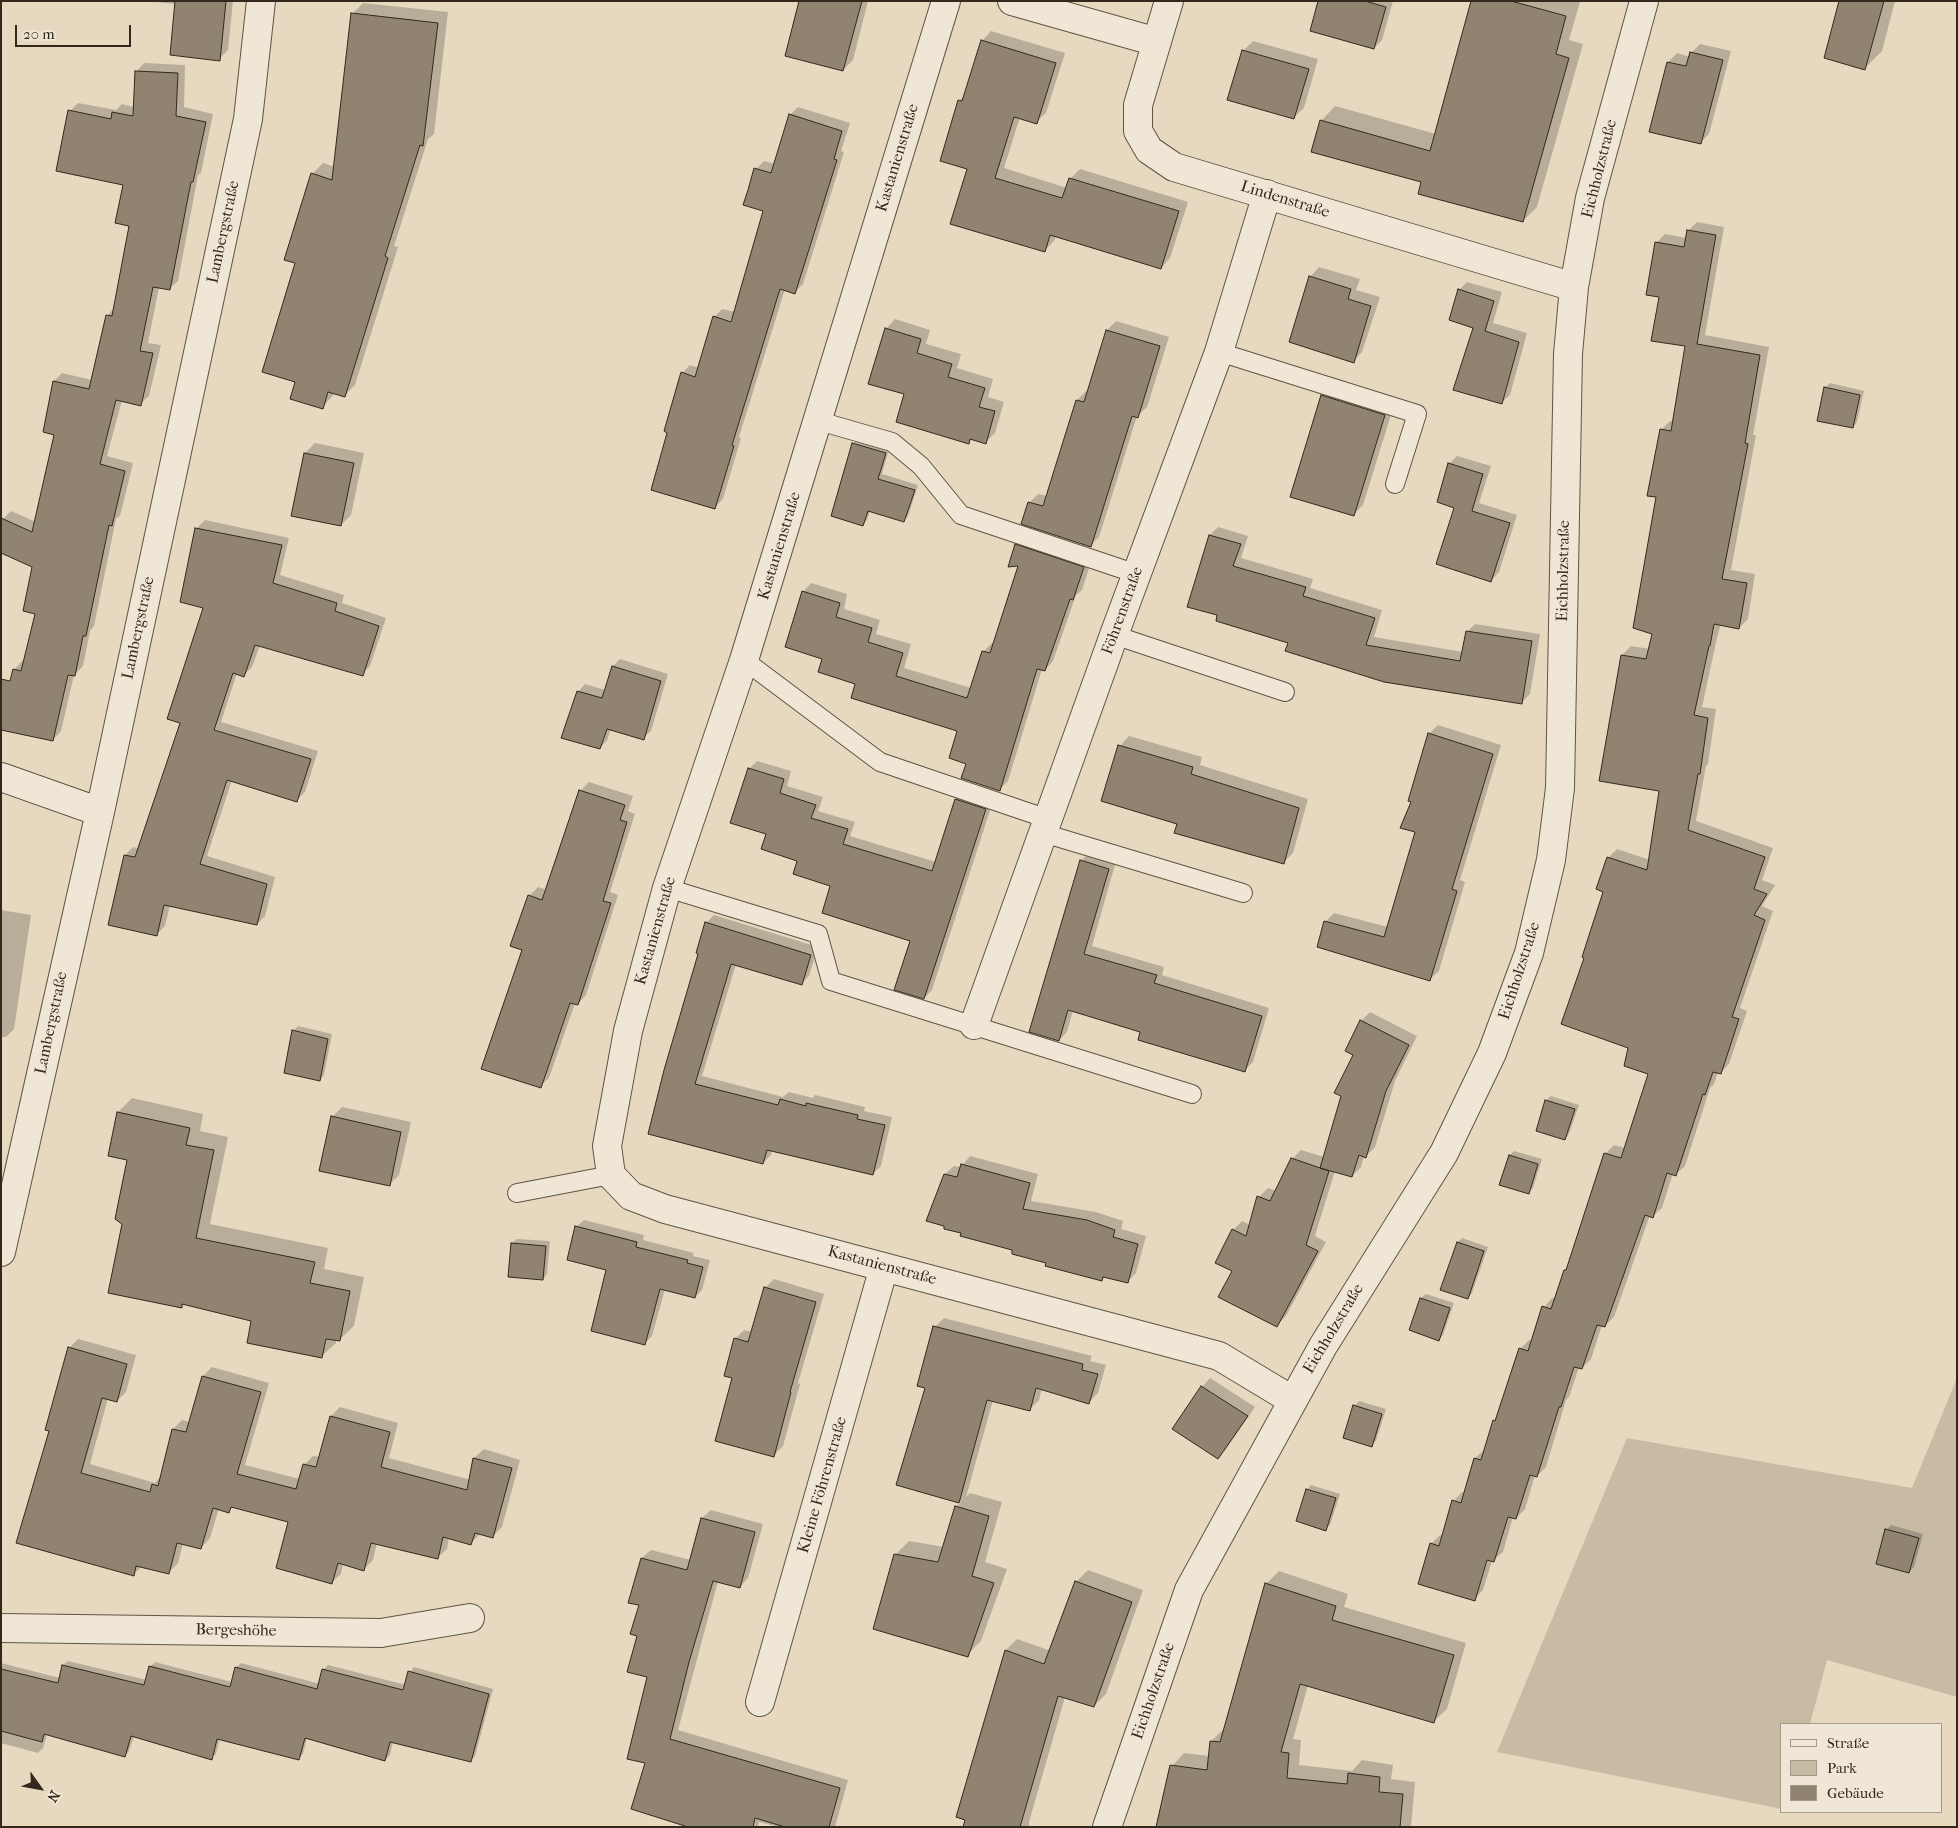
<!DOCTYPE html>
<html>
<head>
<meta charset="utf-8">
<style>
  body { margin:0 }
  #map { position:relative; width:1958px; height:1828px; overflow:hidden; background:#e6d9bf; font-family:"IM FELL French Canon",serif }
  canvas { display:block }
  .frame { position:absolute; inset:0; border:2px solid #32281c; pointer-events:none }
  .legend { position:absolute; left:1780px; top:1723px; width:162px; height:90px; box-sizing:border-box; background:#efe6d5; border:1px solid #a39a8b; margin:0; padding:6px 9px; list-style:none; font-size:15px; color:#32281c }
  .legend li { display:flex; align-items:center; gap:10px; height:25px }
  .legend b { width:25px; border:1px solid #a39a8b }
  .north { position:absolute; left:15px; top:1763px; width:50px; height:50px; -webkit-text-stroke:4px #efe6d5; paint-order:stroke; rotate:122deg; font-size:14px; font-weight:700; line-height:20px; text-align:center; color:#32281c }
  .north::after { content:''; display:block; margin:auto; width:18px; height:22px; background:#32281c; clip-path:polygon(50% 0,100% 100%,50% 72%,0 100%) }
  .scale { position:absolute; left:15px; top:25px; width:116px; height:22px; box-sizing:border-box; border:2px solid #32281c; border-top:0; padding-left:6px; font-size:15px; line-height:18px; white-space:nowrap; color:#32281c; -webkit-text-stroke:4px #efe6d5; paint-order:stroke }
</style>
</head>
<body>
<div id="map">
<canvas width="1958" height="1828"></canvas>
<div class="frame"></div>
<ul class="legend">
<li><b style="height:6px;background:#efe6d5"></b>Straße</li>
<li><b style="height:14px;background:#c7bba3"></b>Park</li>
<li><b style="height:14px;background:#908471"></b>Gebäude</li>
</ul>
<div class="north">N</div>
<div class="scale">20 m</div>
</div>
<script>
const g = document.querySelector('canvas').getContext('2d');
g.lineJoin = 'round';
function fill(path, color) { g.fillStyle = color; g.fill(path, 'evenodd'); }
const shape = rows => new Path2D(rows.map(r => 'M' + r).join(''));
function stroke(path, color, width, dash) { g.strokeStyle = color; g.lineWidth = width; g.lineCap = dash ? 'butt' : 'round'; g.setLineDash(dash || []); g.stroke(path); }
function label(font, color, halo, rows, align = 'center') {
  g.font = font + ' "IM FELL French Canon",serif'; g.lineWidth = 4; g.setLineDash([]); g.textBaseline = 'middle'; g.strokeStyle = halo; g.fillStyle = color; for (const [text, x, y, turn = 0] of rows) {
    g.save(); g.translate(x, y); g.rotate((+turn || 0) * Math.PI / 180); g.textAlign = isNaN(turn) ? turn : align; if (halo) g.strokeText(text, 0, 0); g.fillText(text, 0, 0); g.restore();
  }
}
fill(shape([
  [1957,1378,1957,1697,1827,1660,1810,1724,1782,1724,1782,1809,1497,1752,1627,1438,1912,1488]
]), '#c7bba3');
fill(shape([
  [145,1,233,1,228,50,219,59,176,4],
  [801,1,868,1,853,60,843,70],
  [1320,1,1393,1,1382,40,1374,48],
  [1472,1,1580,2,1569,40,1583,44,1537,207,1523,221,1423,181,1321,121,1335,106,1436,134],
  [1840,1,1895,1,1882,51,1865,68],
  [363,3,448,12,434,134,428,139,394,246,398,247,355,385,344,396,335,393,323,407,296,381,297,263,312,174,323,163,335,167,353,13],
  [991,31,1065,53,1046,113,1036,122,1020,117,1004,168,1067,188,1070,179,1080,169,1188,202,1170,258,1161,268,1056,236,1054,241,1044,251,968,168,959,101,965,95,982,41],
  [1253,41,1318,59,1304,108,1294,117,1243,51],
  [1700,44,1731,51,1709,134,1700,143,1668,62,1677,53,1690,57,1691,53],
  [144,63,185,65,184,107,213,114,201,173,198,175,178,281,169,289,159,287,148,343,161,345,149,396,140,404,122,400,107,456,133,463,120,516,116,519,94,626,90,631,83,666,74,675,61,731,53,740,14,670,22,661,25,662,36,613,33,566,3,519,11,511,36,522,55,434,54,381,62,373,92,380,107,316,115,307,130,225,125,184,70,111,78,103,116,110,122,104,134,107,136,72],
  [798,107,850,123,841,151,844,152,803,284,795,292,785,289,739,437,741,438,723,499,715,507,669,432,682,373,690,365,699,368,714,317,722,309,735,312,765,210,756,169,764,161,775,164,790,115],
  [1697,222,1724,227,1705,335,1769,347,1753,435,1756,435,1731,570,1755,574,1748,619,1739,628,1721,624,1717,638,1702,707,1716,709,1708,764,1706,766,1696,821,1773,848,1762,880,1775,885,1762,906,1773,911,1740,1008,1747,1011,1729,1064,1720,1073,1718,1072,1714,1084,1710,1088,1685,1166,1676,1174,1673,1173,1662,1208,1653,1216,1650,1215,1614,1317,1605,1326,1602,1325,1591,1359,1582,1368,1579,1367,1569,1397,1566,1400,1546,1467,1537,1476,1535,1475,1525,1509,1516,1518,1513,1517,1503,1552,1492,1561,1483,1590,1474,1599,1431,1544,1440,1535,1443,1536,1454,1501,1462,1492,1465,1493,1475,1458,1484,1450,1494,1421,1498,1417,1520,1349,1529,1340,1533,1341,1544,1307,1552,1298,1555,1299,1565,1270,1568,1267,1605,1154,1614,1145,1625,1148,1649,1073,1629,1047,1586,957,1605,891,1608,858,1617,849,1650,860,1661,790,1622,655,1631,646,1650,649,1653,633,1657,496,1661,430,1670,421,1673,421,1687,345,1661,296,1656,243,1665,234,1687,238,1688,231],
  [1319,267,1360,279,1356,290,1380,297,1362,352,1353,361,1310,277],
  [1467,282,1502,292,1493,323,1527,333,1510,395,1501,403,1474,327,1459,290],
  [895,319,930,330,926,344,961,354,957,368,993,379,988,397,1004,402,995,433,985,443,972,439,968,442,886,329],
  [1116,321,1169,337,1147,407,1137,416,1099,537,1090,546,1029,503,1038,494,1047,496,1077,400,1086,391,1088,392,1107,330],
  [1830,383,1864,391,1857,422,1853,427,1825,388],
  [1332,386,1394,405,1363,505,1353,515,1322,396],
  [857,439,889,449,882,474,918,485,908,516,904,521,870,511,867,520,863,524,853,444],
  [315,443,364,453,351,515,341,525,292,515,305,453],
  [1457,456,1491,466,1479,503,1517,515,1499,572,1491,581,1455,507,1449,464],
  [205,520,289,538,280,575,344,595,342,603,386,618,370,666,362,674,260,645,252,667,244,675,237,673,221,722,318,751,305,792,297,800,232,780,207,856,275,877,265,916,257,924,170,905,165,926,157,934,125,855,133,847,139,849,181,722,205,607,181,601,197,528],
  [1218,527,1248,536,1241,558,1313,579,1310,588,1382,610,1374,637,1463,652,1467,632,1475,624,1540,634,1530,694,1522,702,1290,642,1218,614,1210,535],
  [1025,536,1092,559,1082,590,1076,595,1053,661,1045,670,1042,669,1008,781,999,790,968,763,959,731,856,683,824,658,803,592,811,583,847,594,844,609,880,620,876,634,911,644,904,668,971,688,983,652,992,643,995,644,1020,565,1016,545],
  [620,659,668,674,651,731,643,738,611,728,607,741,599,748,578,692,585,684,605,690,613,666],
  [1438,725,1501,745,1460,880,1465,882,1439,971,1430,979,1325,922,1334,913,1388,927,1417,831,1412,801,1429,734],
  [1129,736,1202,757,1200,765,1308,799,1293,853,1283,863,1178,823,1120,746],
  [757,761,791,771,787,786,823,797,818,811,855,822,850,836,936,862,956,799,964,791,993,801,932,990,924,998,911,940,832,885,799,860,768,833,749,769],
  [589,782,633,796,628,811,635,814,610,892,618,895,586,995,578,1004,575,1003,549,1078,540,1086,524,949,529,896,538,887,547,890,580,791],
  [1089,853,1116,861,1092,946,1164,967,1162,975,1269,1008,1253,1062,1245,1070,1142,1031,1073,1010,1067,1032,1059,1040,1081,861],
  [1,910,31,915,14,1029,6,1037,1,1037],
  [714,915,818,947,809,976,801,984,736,964,702,1076,783,1097,789,1092,813,1098,815,1095,865,1107,864,1111,892,1117,881,1166,873,1174,772,1150,771,1155,763,1163,650,1133,700,953,706,923],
  [1370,1012,1417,1036,1395,1081,1375,1147,1366,1156,1364,1156,1361,1167,1352,1176,1335,1171,1315,1236,1326,1242,1286,1316,1277,1325,1233,1270,1233,1230,1242,1221,1250,1225,1259,1197,1268,1188,1276,1191,1292,1159,1301,1150,1324,1157,1354,1055,1361,1021],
  [298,1026,332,1034,324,1075,319,1080,293,1031],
  [1551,1096,1579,1105,1569,1134,1565,1139,1537,1130,1546,1100],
  [132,1098,203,1114,200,1131,228,1137,210,1224,328,1248,324,1269,364,1277,354,1326,339,1340,336,1339,336,1343,321,1357,253,1320,184,1304,181,1306,124,1223,128,1159,109,1155,118,1112],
  [342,1107,411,1122,399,1175,389,1185,332,1117],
  [1514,1151,1542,1159,1533,1188,1528,1193,1510,1155],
  [970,1156,1038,1174,1031,1201,1096,1212,1123,1221,1121,1229,1146,1236,1136,1273,1127,1282,1105,1276,1102,1280,927,1221,945,1174,954,1166,961,1167],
  [584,1220,644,1235,643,1240,694,1253,693,1256,710,1260,702,1290,695,1297,665,1289,652,1336,645,1343,608,1269,576,1227],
  [1462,1238,1488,1247,1472,1293,1468,1298,1458,1242],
  [517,1239,550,1241,547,1274,543,1279,512,1243],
  [774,1279,824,1294,798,1383,800,1384,783,1446,774,1455,734,1377,735,1339,744,1330,752,1332,765,1288],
  [1426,1294,1454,1303,1443,1335,1438,1340,1410,1330,1421,1298],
  [944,1318,1092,1356,1090,1361,1106,1365,1098,1393,1089,1402,1042,1388,1039,1400,1030,1409,993,1400,966,1497,970,1493,1002,1502,985,1562,1007,1569,981,1641,967,1655,895,1555,909,1541,944,1547,956,1507,961,1502,897,1484,926,1387,935,1327],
  [78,1339,136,1355,126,1392,117,1401,108,1398,90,1464,155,1483,161,1476,173,1429,182,1420,190,1422,203,1376,212,1367,269,1383,245,1465,300,1479,304,1465,313,1456,320,1457,331,1416,340,1407,398,1423,389,1458,471,1480,474,1458,484,1449,520,1460,502,1527,493,1536,480,1534,471,1543,449,1538,447,1549,437,1558,377,1543,373,1560,364,1569,343,1563,341,1574,331,1583,289,1521,233,1507,229,1511,219,1508,210,1538,201,1548,183,1543,178,1563,169,1572,142,1566,134,1574,50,1430,69,1348],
  [1210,1378,1255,1407,1226,1449,1218,1458,1174,1429,1202,1387],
  [1359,1401,1386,1409,1376,1441,1371,1445,1354,1406],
  [1311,1485,1340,1494,1330,1525,1326,1529,1307,1490],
  [711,1510,763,1524,748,1578,740,1587,718,1581,678,1730,848,1780,835,1827,778,1827,759,1822,758,1827,692,1827,646,1763,649,1677,638,1635,640,1605,630,1602,642,1558,651,1550,691,1560,702,1518],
  [1891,1525,1923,1534,1914,1567,1909,1572,1877,1563,1887,1529],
  [1088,1570,1143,1590,1106,1694,1094,1706,1065,1697,1029,1822,1029,1827,964,1827,1006,1650,1017,1639,1051,1651,1076,1582],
  [1279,1571,1348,1594,1344,1607,1466,1643,1447,1709,1434,1721,1308,1685,1293,1739,1301,1740,1299,1765,1352,1771,1362,1760,1393,1765,1391,1779,1415,1782,1411,1827,1157,1827,1172,1766,1184,1753,1209,1756,1211,1741,1224,1729,1266,1584],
  [68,1661,147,1680,150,1667,155,1662,232,1682,236,1668,241,1663,320,1684,324,1669,328,1665,406,1685,410,1672,414,1667,493,1689,475,1756,470,1761,393,1741,390,1755,385,1760,307,1738,303,1754,298,1759,220,1738,216,1754,211,1758,134,1736,129,1751,125,1756,47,1734,43,1748,38,1753,1,1743,1,1663,60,1678,63,1665]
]), '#0003');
const building = shape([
  [175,1,226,1,220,61,170,55,175,1],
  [799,1,862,1,843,71,785,56,799,1],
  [1318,1,1365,1,1386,7,1374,49,1310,31,1318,1],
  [1471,1,1511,1,1566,16,1556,54,1569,58,1523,222,1418,194,1421,182,1311,152,1320,120,1430,151,1471,1],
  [1839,1,1884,1,1865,70,1824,58,1839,1],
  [351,13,438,23,423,146,420,145,385,256,388,258,345,397,328,392,323,409,290,399,295,382,262,372,295,263,284,260,311,173,332,180,351,13],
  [981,40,1056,63,1037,124,1014,117,995,178,1062,198,1069,178,1179,211,1161,269,1050,235,1045,252,950,224,967,169,940,161,958,100,962,101,981,40],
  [1242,50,1309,69,1294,119,1227,100,1242,50],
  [1690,52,1723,60,1701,144,1649,132,1667,62,1686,66,1690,52],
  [135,71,178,73,176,116,206,122,193,182,191,182,170,290,153,287,140,351,153,353,141,406,116,400,100,464,125,471,112,526,109,525,86,636,83,636,75,676,68,675,53,741,1,730,1,679,10,681,13,669,21,671,35,614,23,611,32,567,1,553,1,518,32,532,54,435,43,432,53,381,89,389,106,315,112,316,129,226,115,223,123,185,56,171,68,110,111,119,112,112,133,116,135,71],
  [789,114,842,131,834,159,837,160,795,294,780,289,732,445,734,446,715,509,651,490,667,433,664,431,681,372,695,377,713,316,731,322,763,211,743,205,748,190,754,168,771,173,789,114],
  [1687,230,1716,235,1697,344,1760,355,1745,443,1748,444,1722,579,1747,583,1739,629,1714,624,1710,646,1709,646,1694,715,1708,718,1700,774,1698,774,1688,830,1765,857,1754,889,1767,894,1754,915,1765,920,1732,1017,1739,1019,1721,1074,1713,1072,1705,1095,1703,1094,1676,1176,1667,1173,1653,1218,1645,1215,1605,1327,1597,1325,1582,1369,1574,1367,1561,1407,1559,1407,1537,1477,1530,1475,1516,1519,1508,1517,1494,1562,1487,1560,1475,1601,1418,1584,1430,1543,1439,1546,1452,1500,1461,1503,1474,1458,1481,1460,1493,1420,1495,1421,1519,1348,1528,1351,1542,1306,1551,1309,1564,1270,1566,1270,1604,1153,1621,1158,1648,1074,1624,1066,1628,1048,1561,1024,1584,958,1582,957,1603,892,1596,889,1607,857,1647,870,1659,791,1599,781,1621,655,1646,659,1652,634,1633,628,1656,497,1647,496,1660,429,1671,431,1685,346,1651,341,1659,297,1646,295,1655,242,1684,247,1687,230],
  [1309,276,1351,289,1348,299,1371,306,1354,363,1289,342,1309,276],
  [1458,289,1494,301,1485,331,1519,342,1502,404,1453,390,1473,328,1449,320,1458,289],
  [885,328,921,339,917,353,952,364,948,377,985,388,979,407,995,411,986,444,970,439,969,444,896,422,904,394,868,384,885,328],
  [1106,330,1160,346,1138,418,1132,416,1091,547,1021,524,1028,502,1043,506,1076,400,1084,402,1106,330],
  [1824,387,1860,395,1853,428,1817,421,1824,387],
  [1321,395,1385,415,1354,516,1290,497,1321,395],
  [852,443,886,453,878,479,915,490,904,522,868,511,863,526,831,516,852,443],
  [304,453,354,463,341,526,291,516,304,453],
  [1448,463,1483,474,1472,511,1510,523,1491,582,1436,564,1454,508,1437,502,1448,463],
  [195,528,282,545,273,583,337,603,335,611,379,626,363,676,255,645,244,677,233,673,214,730,311,759,297,802,227,780,200,864,267,884,257,925,164,905,157,936,108,925,124,855,135,857,180,723,167,719,203,608,180,602,195,528],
  [1209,535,1241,544,1233,566,1306,587,1303,596,1375,618,1366,645,1460,661,1466,631,1532,641,1522,704,1384,682,1285,651,1288,643,1216,621,1217,615,1187,607,1209,535],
  [1015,544,1084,567,1073,600,1070,599,1045,671,1037,669,1000,791,961,778,966,764,949,758,957,731,851,698,855,684,818,672,822,659,785,647,802,591,840,603,836,617,872,628,868,642,903,653,896,676,967,698,982,651,990,653,1018,566,1008,567,1015,544],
  [612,666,661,681,644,740,607,729,600,749,561,738,577,691,602,698,612,666],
  [1428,733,1493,754,1452,889,1457,891,1430,981,1317,947,1324,921,1384,937,1415,832,1400,828,1411,802,1408,801,1428,733],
  [1118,745,1193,767,1191,774,1299,808,1284,864,1174,833,1177,824,1101,801,1118,745],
  [748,768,784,779,780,793,816,805,811,818,848,829,843,844,932,871,955,799,986,809,924,999,894,990,910,941,822,913,830,886,793,874,797,861,761,849,766,834,730,823,748,768],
  [579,790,625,805,620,820,627,822,603,901,611,903,578,1005,570,1003,541,1088,481,1069,522,950,510,946,528,895,542,900,579,790],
  [1080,860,1109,869,1084,954,1157,975,1154,983,1262,1016,1245,1072,1138,1040,1140,1032,1068,1010,1059,1041,1029,1032,1080,860],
  [705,922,811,955,802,985,731,964,695,1084,778,1105,780,1099,806,1106,806,1103,858,1115,857,1119,885,1125,873,1175,767,1150,763,1164,648,1134,664,1070,698,954,696,953,705,922],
  [1360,1020,1409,1045,1386,1091,1366,1158,1359,1155,1352,1177,1320,1168,1341,1096,1334,1093,1353,1055,1345,1051,1360,1020],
  [292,1030,328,1039,320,1081,284,1073,292,1030],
  [1545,1100,1575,1109,1565,1140,1536,1131,1545,1100],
  [117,1112,190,1128,186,1145,214,1150,196,1238,315,1262,310,1283,350,1291,340,1341,326,1339,322,1358,247,1343,251,1321,182,1304,182,1308,108,1293,122,1224,115,1219,127,1160,108,1156,117,1112],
  [331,1116,401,1132,390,1186,319,1171,331,1116],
  [1509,1155,1538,1164,1529,1194,1499,1185,1509,1155],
  [1291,1158,1329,1171,1306,1245,1318,1251,1277,1327,1218,1297,1232,1271,1215,1263,1232,1229,1246,1236,1257,1196,1270,1201,1291,1158],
  [961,1164,1030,1183,1023,1209,1087,1220,1115,1230,1113,1237,1138,1244,1128,1283,1103,1277,1102,1281,1045,1266,1046,1263,1012,1254,1012,1250,960,1236,961,1233,944,1229,944,1226,926,1221,944,1174,957,1177,961,1164],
  [575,1226,637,1242,636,1247,688,1260,687,1263,703,1267,695,1298,660,1289,645,1345,591,1331,606,1270,567,1260,575,1226],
  [1457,1242,1484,1251,1468,1299,1440,1290,1457,1242],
  [511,1243,546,1246,543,1280,508,1277,511,1243],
  [764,1287,816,1302,790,1392,791,1392,774,1457,715,1441,732,1378,724,1376,734,1338,748,1342,764,1287],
  [1420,1298,1450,1308,1439,1341,1409,1330,1420,1298],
  [933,1326,1083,1364,1082,1370,1098,1374,1089,1404,1036,1388,1030,1411,987,1400,959,1503,896,1485,925,1388,917,1386,933,1326],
  [68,1347,127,1364,117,1402,102,1398,81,1473,150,1492,152,1484,158,1486,172,1429,186,1432,202,1376,261,1392,237,1474,296,1489,303,1464,316,1467,330,1416,390,1432,381,1467,467,1490,473,1458,512,1468,493,1538,475,1533,471,1545,443,1537,438,1559,371,1543,364,1571,338,1563,332,1584,276,1568,288,1522,231,1507,229,1513,213,1508,201,1549,177,1543,169,1574,136,1566,134,1576,16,1543,49,1431,45,1430,68,1347],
  [1201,1386,1248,1416,1218,1459,1172,1429,1201,1386],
  [1353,1405,1382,1414,1372,1447,1343,1438,1353,1405],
  [1306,1489,1336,1498,1326,1531,1296,1521,1306,1489],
  [955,1506,989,1516,972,1576,994,1583,968,1657,873,1629,894,1554,938,1562,955,1506],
  [701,1518,755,1532,740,1588,713,1581,689,1662,670,1739,840,1788,829,1827,785,1827,755,1818,753,1827,688,1827,631,1809,645,1763,627,1759,647,1677,627,1672,637,1636,630,1634,639,1605,628,1603,641,1558,687,1570,701,1518],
  [1885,1529,1919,1538,1909,1573,1876,1564,1885,1529],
  [1075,1581,1132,1602,1094,1707,1058,1696,1020,1827,963,1827,965,1820,956,1817,1005,1650,1044,1664,1075,1581],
  [1265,1583,1336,1606,1332,1620,1454,1655,1434,1723,1300,1684,1281,1752,1289,1753,1287,1778,1347,1784,1348,1773,1380,1777,1379,1792,1403,1794,1400,1827,1156,1827,1170,1765,1207,1770,1210,1741,1220,1742,1265,1583],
  [62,1665,144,1685,149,1666,230,1687,235,1667,317,1689,322,1669,403,1690,408,1671,489,1694,471,1762,390,1742,385,1761,305,1738,299,1760,217,1739,212,1760,131,1736,125,1757,44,1734,42,1742,1,1731,1,1669,58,1683,62,1665]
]);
fill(building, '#908471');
stroke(building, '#32281c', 1);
const lane = shape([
  [1219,352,1417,414,1395,484],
  [819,421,892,442,921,466,961,515,1137,574],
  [1114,635,1285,692],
  [744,660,880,762,1048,819],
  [1043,833,1243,893],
  [667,888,818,934,831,981,1192,1094],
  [517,1193,611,1175]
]);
const street = shape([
  [946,1,744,660,667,888,628,1031,607,1146,611,1175,631,1196,665,1209,1219,1356,1292,1400],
  [1012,1,1157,42],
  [1169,1,1138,105,1138,131,1149,150,1174,167,1574,287],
  [1,777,100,812],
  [974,1025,1114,635,1219,352,1267,194],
  [1,1252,100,812,248,119,261,1],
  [1,1628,381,1633,470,1618],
  [760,1702,884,1267],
  [1107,1827,1189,1590,1323,1346,1444,1153,1492,1053,1529,953,1551,860,1560,788,1568,354,1574,287,1590,198,1644,1]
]);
stroke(lane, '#5f5445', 20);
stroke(street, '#5f5445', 30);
stroke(lane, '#efe6d5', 18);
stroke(street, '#efe6d5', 28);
label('16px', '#32281c', '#efe6d5', [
  ["Kastanienstraße",898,158,-73],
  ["Eichholzstraße",1600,169,-76],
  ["Lindenstraße",1285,200,17],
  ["Lambergstraße",224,232,-78],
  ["Kastanienstraße",780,546,-73],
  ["Eichholzstraße",1564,571,-89],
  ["Föhrenstraße",1123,611,-70],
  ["Lambergstraße",139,628,-78],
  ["Kastanienstraße",656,931,-74],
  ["Eichholzstraße",1520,971,-72],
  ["Lambergstraße",52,1023,-78],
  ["Kastanienstraße",882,1266,15],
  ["Eichholzstraße",1334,1329,-59],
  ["Kleine Föhrenstraße",823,1485,-74],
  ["Bergeshöhe",236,1631,1],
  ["Eichholzstraße",1154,1691,-71]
]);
</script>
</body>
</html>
